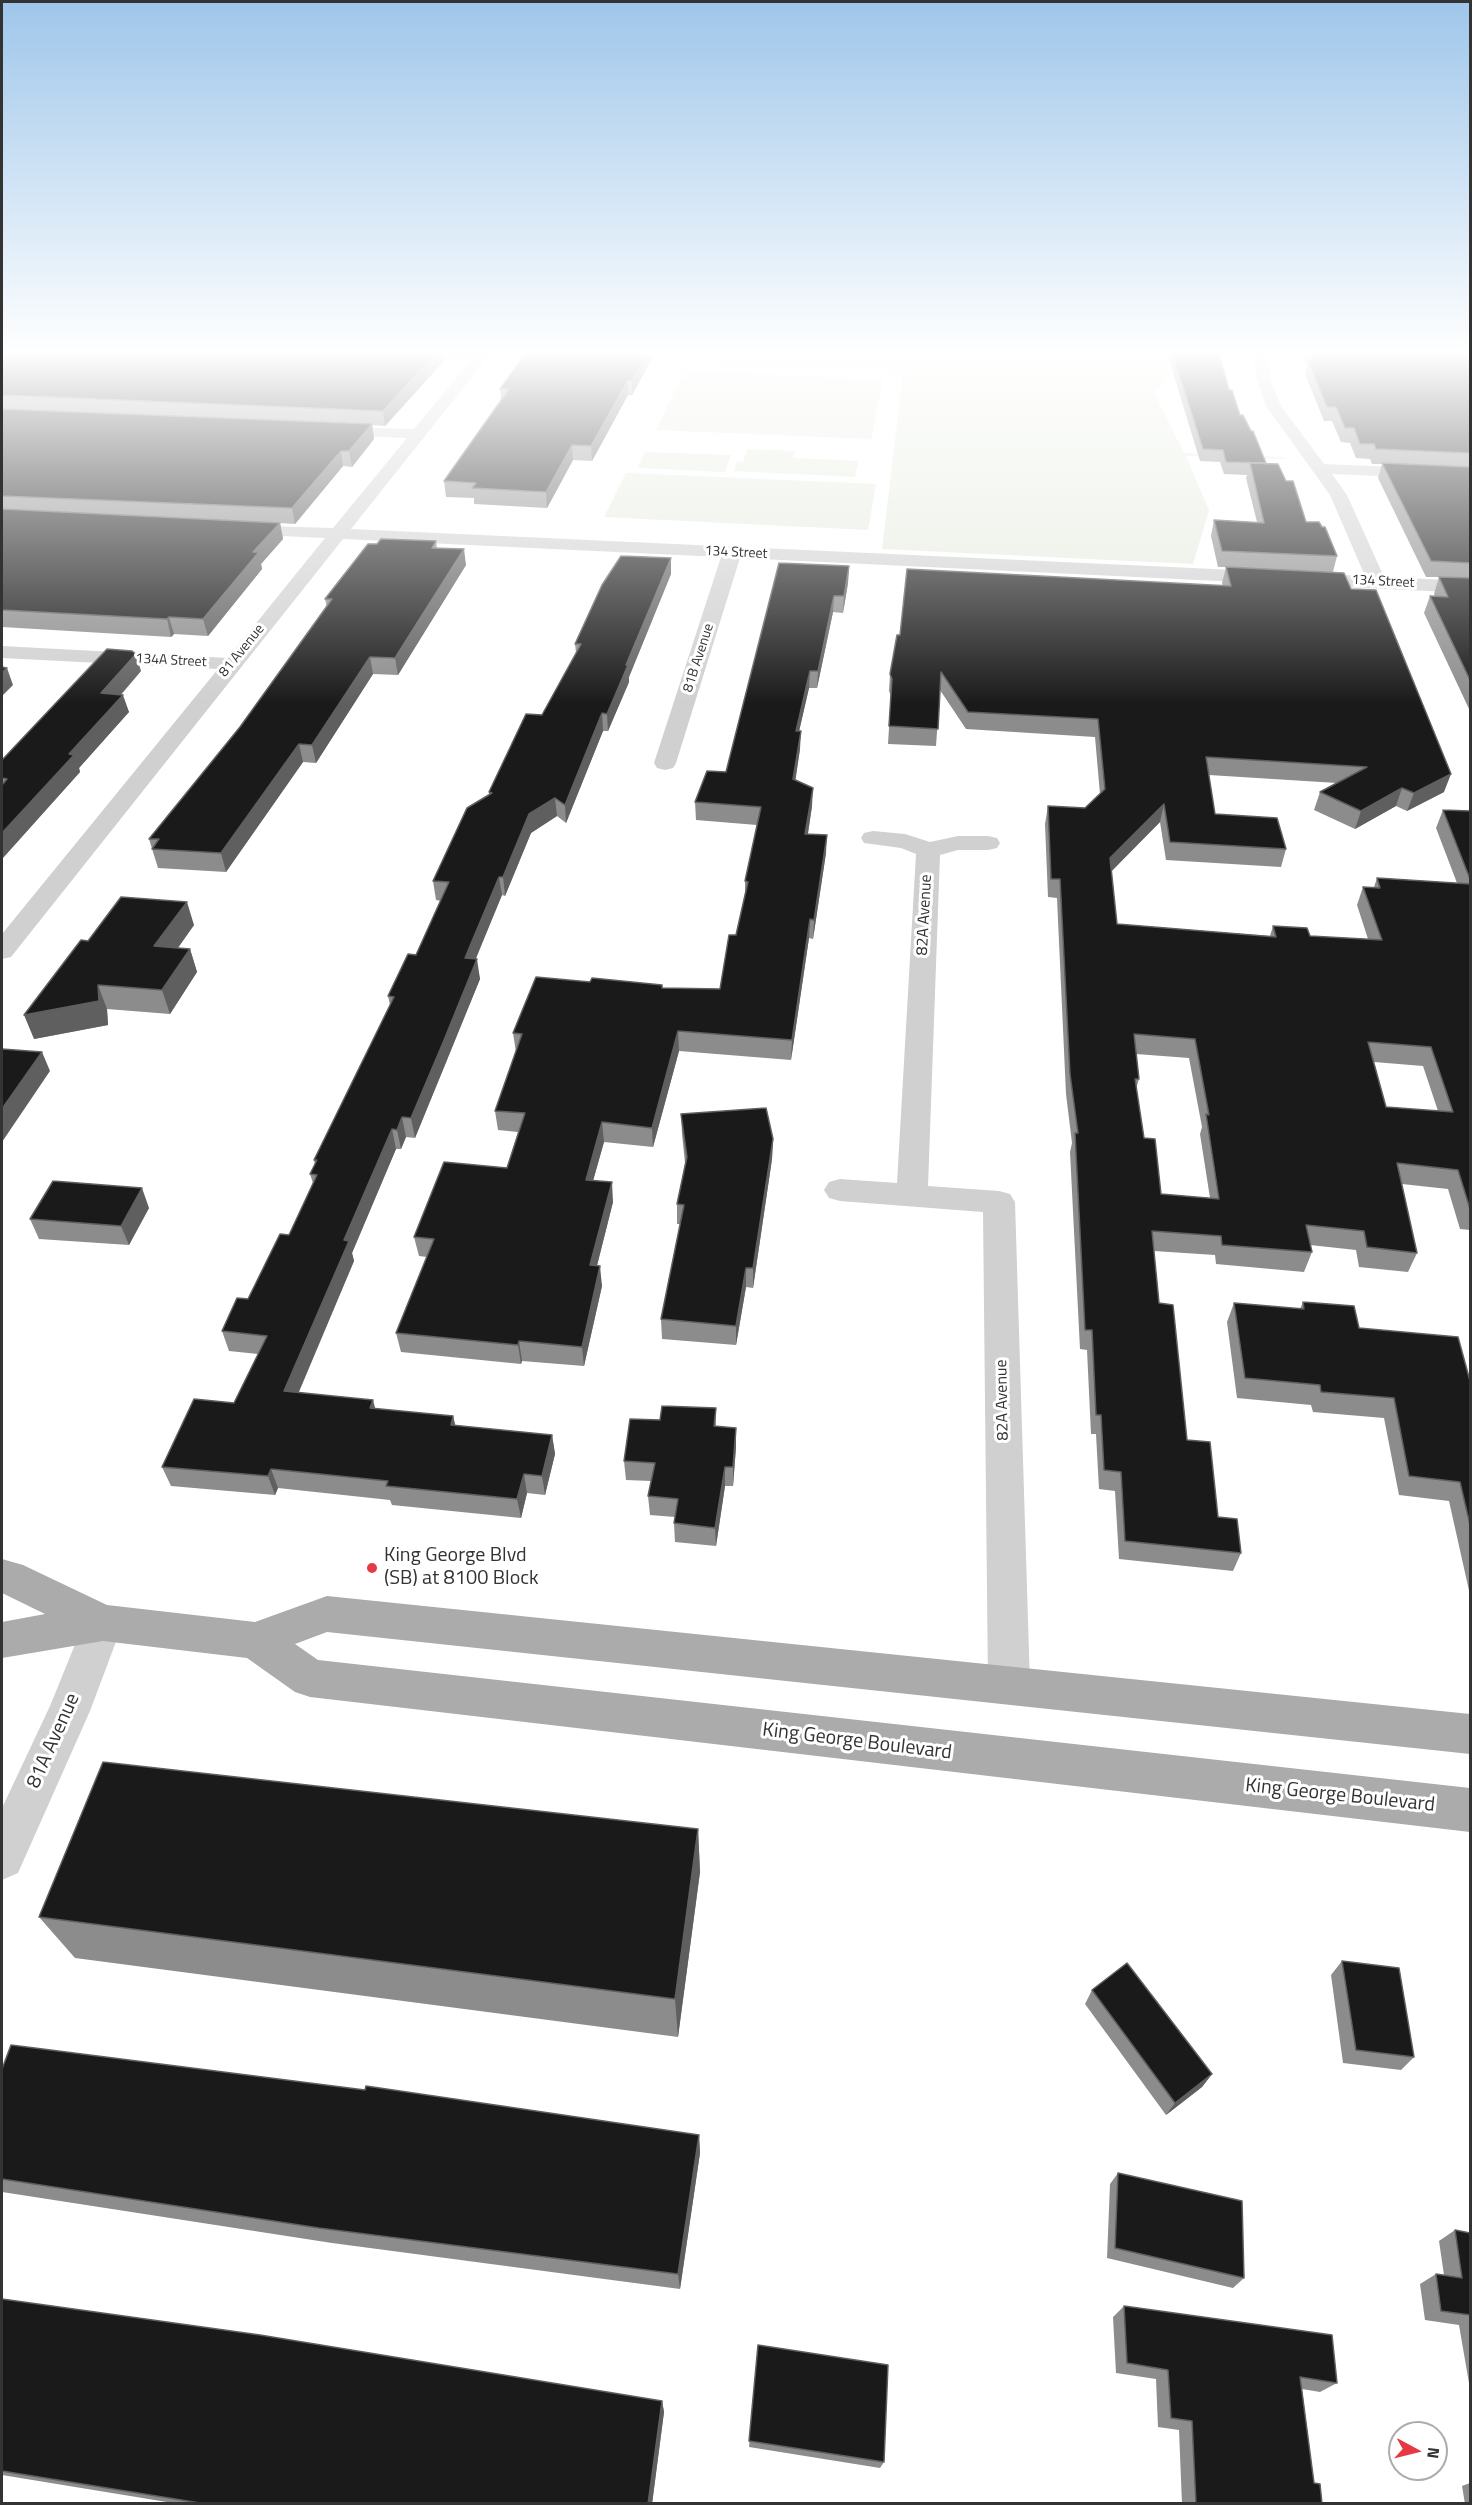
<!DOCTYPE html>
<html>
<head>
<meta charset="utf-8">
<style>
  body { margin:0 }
  #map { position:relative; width:1472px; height:2505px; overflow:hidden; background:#fff; font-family:"Titillium Web",sans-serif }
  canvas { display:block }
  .frame { position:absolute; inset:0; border:3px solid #333; pointer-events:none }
  .north { position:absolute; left:1388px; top:2421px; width:60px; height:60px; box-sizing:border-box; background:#fff; border:2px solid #adadad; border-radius:50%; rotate:97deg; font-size:16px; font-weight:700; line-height:24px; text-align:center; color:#333 }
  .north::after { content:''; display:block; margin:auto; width:21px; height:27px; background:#e63946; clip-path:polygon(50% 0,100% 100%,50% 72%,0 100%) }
</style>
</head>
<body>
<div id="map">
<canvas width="1472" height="2505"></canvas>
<div class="frame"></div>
<div class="north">N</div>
</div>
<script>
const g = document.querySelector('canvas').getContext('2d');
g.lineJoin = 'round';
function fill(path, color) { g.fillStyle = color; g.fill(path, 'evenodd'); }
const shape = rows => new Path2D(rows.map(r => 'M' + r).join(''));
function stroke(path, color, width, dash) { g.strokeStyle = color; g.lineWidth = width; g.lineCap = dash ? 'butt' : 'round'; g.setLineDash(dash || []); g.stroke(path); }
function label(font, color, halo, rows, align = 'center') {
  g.font = font + ' "Titillium Web",sans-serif'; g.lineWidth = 6; g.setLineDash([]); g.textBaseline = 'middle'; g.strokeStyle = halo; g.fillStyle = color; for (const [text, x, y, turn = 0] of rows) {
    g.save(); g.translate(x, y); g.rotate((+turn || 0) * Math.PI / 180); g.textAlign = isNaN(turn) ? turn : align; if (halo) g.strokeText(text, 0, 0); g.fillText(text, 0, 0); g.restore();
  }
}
fill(shape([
  [745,353,1164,353,1171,377,1154,392,1184,453,1284,457,1286,459,1186,456,1209,510,1193,564,882,549,903,372,700,364],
  [685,370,883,379,871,439,656,430],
  [747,449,795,451,793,458,858,461,855,477,734,471,737,461,743,462],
  [645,452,731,455,725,472,638,468],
  [626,473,876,484,868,530,604,517]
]), '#e6ecdf');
fill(shape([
  [392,353,491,353,351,529,1365,576,1330,495,1266,406,1257,381,1253,353,1267,353,1271,381,1281,406,1324,464,1470,470,1470,480,1332,474,1347,495,1384,577,1470,581,1470,593,740,558,676,763,673,768,665,770,657,768,654,763,721,557,343,539,11,957,2,959,2,934,218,669,2,658,2,646,228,658,325,538,238,534,232,533,229,529,232,525,333,528,407,438,330,435,324,433,322,430,324,427,414,429,470,361,399,357,392,353],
  [873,831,905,834,930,842,958,836,988,836,997,838,1000,843,997,848,988,850,958,850,940,855,928,1186,999,1191,1010,1194,1015,1202,1030,1685,1024,1699,1009,1704,994,1699,988,1685,983,1212,840,1201,829,1198,824,1190,829,1182,840,1179,897,1183,916,854,901,848,864,843,861,838,864,833,873,831],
  [103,1605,117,1610,123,1623,90,1711,18,1873,2,1880,2,1808,50,1706,89,1610,103,1605]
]), '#d0d0d0');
fill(shape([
  [2,1559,23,1565,107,1605,255,1622,327,1596,1470,1714,1470,1754,327,1632,295,1644,318,1660,1470,1788,1470,1832,310,1697,295,1692,247,1658,103,1641,2,1658,2,1622,45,1614,2,1593,2,1559]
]), '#ababab');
fill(shape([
  [2,353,443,362,385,426,372,425,374,439,352,467,343,466,295,524,280,523,283,539,261,564,262,569,208,636,174,634,171,637,2,627],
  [525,353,655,353,632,395,628,395,592,461,573,460,547,508,474,504,474,498,446,497,444,481,501,401,500,389,525,355],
  [1167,353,1219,353,1229,390,1240,415,1266,463,1306,522,1337,556,1333,572,1351,589,1444,792,1407,811,1396,806,1355,829,1314,810,1320,792,1337,783,1209,775,1215,814,1286,849,1281,867,1166,860,1160,822,1111,871,1117,924,1270,936,1273,926,1310,936,1368,939,1357,905,1363,887,1374,887,1377,878,1457,883,1436,828,1443,810,1470,811,1470,1230,1460,1229,1448,1189,1402,1184,1417,1253,1408,1272,1359,1267,1356,1250,1310,1245,1312,1252,1304,1272,1216,1264,1215,1255,1154,1251,1159,1303,1187,1440,1218,1517,1241,1553,1233,1571,1119,1559,1115,1491,1099,1489,1096,1434,1091,1434,1087,1350,1080,1349,1070,1152,1072,1143,1066,1094,1057,898,1048,897,1045,824,1048,806,1085,808,1100,794,1095,737,966,729,940,690,936,746,888,744,891,696,889,691,890,674,900,635,1223,586,1222,583,1226,567,1218,567,1211,536,1214,520,1257,522,1246,478,1247,475,1224,474,1220,462,1200,461],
  [1136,1054,1189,1058,1202,1127,1200,1134,1210,1198,1161,1194,1144,1138,1136,1089,1139,1079],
  [1374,1062,1423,1066,1438,1111,1386,1107],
  [1304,353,1470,353,1470,711,1424,613,1430,596,1435,597,1434,594,1439,577,1426,577,1378,478,1382,464,1372,464,1370,459,1356,458,1350,443,1341,442,1332,421,1324,421,1305,374,1307,366,1303,357],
  [436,541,437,548,466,565,398,675,373,674,316,763,303,762,226,872,158,868,149,839,240,727,327,607,325,599,377,544],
  [849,566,848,583,843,613,833,612,817,688,809,688,799,731,800,749,795,780,812,806,808,834,826,853,813,939,809,938,791,1060,679,1051,653,1147,604,1142,593,1180,613,1202,597,1266,602,1286,584,1366,522,1361,521,1364,401,1352,396,1333,427,1257,419,1256,414,1237,507,1168,518,1132,498,1130,495,1111,516,1052,513,1033,662,988,720,989,736,935,745,894,745,881,757,825,696,820,695,802,726,772],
  [671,574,629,677,629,682,608,731,603,731,566,823,557,816,531,833,505,896,502,895,475,959,480,979,445,1065,415,1138,406,1137,401,1149,396,1149,352,1253,354,1261,299,1392,375,1409,453,1416,455,1425,552,1435,555,1454,545,1495,527,1493,521,1518,392,1505,390,1500,278,1488,275,1495,171,1486,162,1467,234,1403,258,1354,229,1351,222,1331,248,1299,289,1235,313,1183,310,1174,315,1164,314,1160,390,1005,388,996,416,955,441,901,436,900,433,881,489,795,489,792,542,715,576,653,575,644],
  [141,671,121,695,129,712,79,768,80,772,2,859,2,760],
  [194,925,178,948,190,949,197,972,170,1014,107,1009,108,1025,34,1039,88,941],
  [681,1114,773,1139,772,1159,753,1288,746,1287,736,1345,662,1339,661,1319,680,1224,677,1224,677,1204,685,1163,682,1134],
  [149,1208,129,1245,39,1239,30,1219],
  [1303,1302,1470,1381,1470,1595,1449,1501,1399,1495,1384,1418,1313,1412,1311,1405,1237,1398,1227,1322,1234,1303,1300,1309],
  [716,1408,716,1426,736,1447,733,1486,725,1486,716,1546,675,1542,674,1523,675,1517,650,1515,648,1496,651,1481,626,1480,624,1461,660,1420],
  [698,1829,700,1872,678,2037,75,1958,39,1917],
  [1342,1961,1414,2057,1401,2070,1343,2063,1331,1975],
  [1092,1990,1212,2074,1202,2087,1166,2115,1085,2004],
  [2,2069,699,2135,700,2153,680,2289,332,2243,2,2192],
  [1118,2173,1244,2278,1233,2288,1107,2258,1110,2184],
  [1455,2230,1470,2233,1470,2389,1459,2325,1425,2320,1420,2284,1436,2274,1444,2275,1439,2241],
  [2,2299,662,2401,664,2412,652,2504,179,2504,2,2475],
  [1124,2306,1337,2383,1320,2392,1302,2389,1314,2483,1322,2504,1182,2504,1179,2430,1158,2427,1156,2379,1116,2373,1113,2317],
  [758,2345,884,2462,880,2468,749,2447],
  [1470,2483,1470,2504,1465,2504,1462,2486]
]), '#8c8c8c');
fill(shape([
  [436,353,442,353,443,362,385,426,383,411],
  [647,353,655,353,632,395,632,381],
  [628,380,628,395,592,461,591,446],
  [372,424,374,439,352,467,349,451],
  [572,445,573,460,547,508,546,492],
  [341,451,343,466,295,524,292,508],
  [280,523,283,539,261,564,262,569,208,636,203,619,253,552],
  [464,549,466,565,398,675,395,658],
  [671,558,671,574,629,677,629,682,608,731,607,714,626,665],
  [849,566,848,583,843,613,844,596],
  [834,596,833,612,817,688,818,671],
  [169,617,174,634,171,637,167,619],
  [136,654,141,671,107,710,101,693],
  [370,657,373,674,316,763,312,745],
  [7,668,13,685,2,696,2,673],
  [810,671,809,688,795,749,796,731],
  [123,695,129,712,79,768,80,772,2,859,2,833,69,754],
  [602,713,603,731,566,823,565,805],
  [801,731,800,749,793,797,793,779],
  [299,744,303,762,226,872,221,853],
  [1451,774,1444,792,1407,811,1414,793],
  [813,788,812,806,805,852,805,834],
  [1402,788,1396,806,1355,829,1361,811],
  [555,798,557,816,531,833,505,896,503,877,529,814],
  [1164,804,1160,822,1106,877,1110,858],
  [827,835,826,853,813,939,814,920],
  [499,877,502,895,468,978,465,958],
  [187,902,194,925,162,970,154,946],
  [810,919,809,938,791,1060,792,1040],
  [190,949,197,972,170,1014,162,990],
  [477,959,480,979,415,1138,411,1118],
  [98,985,107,1009,108,1025,34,1039,24,1015],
  [678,1031,679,1051,653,1147,652,1128],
  [42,1052,50,1071,2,1142,2,1109],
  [402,1117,406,1137,401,1149,397,1130],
  [602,1122,604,1142,588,1199,586,1180],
  [392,1129,396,1149,352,1253,354,1261,291,1410,284,1391,344,1240],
  [773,1139,772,1159,753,1288,753,1268],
  [612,1182,613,1202,592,1285,590,1265],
  [142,1188,149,1208,129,1245,121,1226],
  [600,1266,602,1286,584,1366,582,1347],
  [746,1268,746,1287,736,1345,736,1326],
  [519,1341,522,1361,521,1364,518,1345],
  [373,1400,378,1419,370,1408],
  [453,1416,458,1436,451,1425],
  [736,1428,736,1447,733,1486,733,1467],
  [552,1435,555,1454,545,1495,542,1476],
  [725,1467,725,1486,716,1546,715,1528],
  [271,1469,278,1488,275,1495,268,1476],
  [524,1474,527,1493,521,1518,517,1499],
  [698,1829,700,1872,678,2037,675,1999],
  [1212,2074,1202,2087,1166,2115,1175,2103],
  [699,2135,700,2153,680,2289,678,2274],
  [662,2401,664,2412,652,2504,648,2504]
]), '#5f5f5f');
const building = shape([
  [2,353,436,353,383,411,2,395,2,353],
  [526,353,647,353,632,381,628,380,591,446,572,445,546,492,472,488,476,483,444,481,509,389,500,389,526,353],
  [1172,353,1219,353,1229,390,1232,390,1240,415,1243,415,1251,431,1253,431,1266,463,1226,462,1223,450,1203,449,1172,353],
  [1311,353,1470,353,1470,453,1376,449,1374,444,1360,444,1354,428,1345,428,1336,407,1327,407,1308,361,1314,361,1311,353],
  [2,409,372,424,349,451,341,451,292,508,2,496,2,409],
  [1250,463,1278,464,1286,481,1293,481,1306,522,1319,522,1322,527,1325,527,1337,556,1222,551,1214,520,1264,523,1250,463],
  [1382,463,1470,467,1470,563,1431,561,1382,463],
  [2,509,280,523,253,552,259,552,203,619,169,617,167,619,2,610,2,509],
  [381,539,436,541,432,548,464,549,395,658,370,657,312,745,299,744,221,853,152,849,159,839,149,839,240,727,332,599,325,599,368,544,377,544,381,539],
  [621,556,671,558,626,665,628,665,607,714,602,713,565,805,555,798,529,814,503,877,499,877,465,958,477,959,442,1045,411,1118,402,1117,397,1130,392,1129,344,1240,349,1241,284,1391,373,1400,370,1408,453,1416,451,1425,552,1435,542,1476,524,1474,517,1499,386,1486,388,1481,271,1469,268,1476,162,1467,194,1399,234,1403,267,1336,222,1331,237,1298,248,1299,280,1234,289,1235,317,1175,310,1174,317,1160,314,1160,394,997,388,996,408,954,416,955,449,882,433,881,467,808,492,793,489,792,526,714,542,715,581,644,575,644,602,585,621,556],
  [779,563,849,566,844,596,834,596,818,671,810,671,796,731,801,731,793,779,813,788,805,834,827,835,814,920,810,919,792,1040,678,1031,652,1128,602,1122,586,1180,612,1182,590,1265,600,1266,582,1347,519,1341,518,1345,396,1333,434,1239,414,1237,444,1162,507,1168,525,1113,495,1111,522,1034,513,1033,536,977,590,982,592,978,662,985,662,988,720,989,729,935,736,935,748,882,745,881,761,807,695,802,707,771,726,772,779,563],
  [1226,567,1344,573,1351,589,1376,590,1451,774,1414,793,1402,788,1361,811,1320,792,1367,767,1206,757,1215,814,1277,818,1286,849,1170,842,1164,804,1110,858,1117,924,1276,937,1273,926,1307,928,1310,936,1382,940,1363,887,1380,888,1377,878,1470,884,1470,1210,1470,1209,1458,1170,1397,1163,1417,1253,1367,1247,1364,1231,1306,1225,1312,1252,1222,1245,1221,1236,1152,1231,1159,1303,1173,1305,1187,1440,1210,1442,1218,1517,1237,1519,1241,1553,1125,1541,1121,1472,1104,1470,1101,1415,1096,1415,1092,1330,1085,1330,1075,1133,1078,1133,1070,1074,1060,879,1051,879,1048,806,1085,808,1105,789,1098,719,968,712,941,672,938,729,889,726,892,679,890,674,897,635,900,635,907,569,1231,586,1226,567],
  [1134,1034,1195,1039,1209,1115,1206,1114,1219,1199,1161,1194,1155,1139,1144,1138,1135,1079,1139,1079,1134,1034],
  [1368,1042,1431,1047,1453,1112,1386,1107,1368,1042],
  [1439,577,1470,578,1470,680,1430,596,1448,597,1439,577],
  [107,649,132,651,136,654,101,693,123,695,69,754,74,755,2,833,2,785,7,779,2,778,2,760,107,649],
  [2,667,7,668,2,673,2,667],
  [1443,810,1470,811,1470,879,1443,810],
  [121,897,187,902,154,946,190,949,162,990,98,985,99,1001,24,1015,81,940,88,941,121,897],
  [2,1049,42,1052,2,1109,2,1049],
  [766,1108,773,1139,753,1268,746,1268,736,1326,661,1319,684,1205,677,1204,687,1157,681,1114,766,1108],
  [53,1181,142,1188,121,1226,30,1219,53,1181],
  [1303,1302,1354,1306,1359,1328,1458,1337,1470,1381,1470,1525,1460,1482,1409,1476,1394,1398,1321,1392,1320,1385,1245,1378,1234,1303,1304,1309,1303,1302],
  [662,1406,716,1408,714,1426,736,1428,733,1467,725,1467,715,1528,674,1523,678,1499,648,1496,655,1463,624,1461,630,1419,660,1420,662,1406],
  [103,1762,698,1829,675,1999,39,1917,103,1762],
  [1342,1961,1399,1968,1414,2057,1356,2050,1342,1961],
  [1127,1963,1212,2074,1175,2103,1092,1990,1127,1963],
  [11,2045,365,2090,366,2086,699,2135,678,2274,319,2228,2,2179,2,2069,11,2045],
  [1118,2173,1242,2201,1244,2278,1115,2248,1118,2173],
  [1455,2230,1470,2233,1470,2315,1441,2311,1436,2274,1462,2278,1455,2230],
  [2,2299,260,2335,662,2401,648,2504,206,2504,2,2471,2,2299],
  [1124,2306,1332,2335,1337,2383,1300,2377,1314,2483,1320,2484,1322,2504,1196,2504,1192,2421,1171,2418,1168,2370,1127,2363,1124,2306],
  [758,2345,888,2365,884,2462,749,2441,758,2345]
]);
fill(building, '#1a1a1a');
stroke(building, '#5f5f5f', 1.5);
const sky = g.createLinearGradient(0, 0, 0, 704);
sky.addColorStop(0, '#9ec6ea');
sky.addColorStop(0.5, '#fff');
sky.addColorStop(1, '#ffffff00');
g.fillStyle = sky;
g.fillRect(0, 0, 1472, 704);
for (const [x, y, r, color] of [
  [372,1568,6,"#e63946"]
]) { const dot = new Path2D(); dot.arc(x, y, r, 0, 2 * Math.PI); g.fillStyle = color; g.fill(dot); stroke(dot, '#fff', 2); }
label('14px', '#333', '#fff', [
  ["134 Street",736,553,3],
  ["134 Street",1383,582,3],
  ["81 Avenue",242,651,-51],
  ["81B Avenue",699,658,-72],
  ["134A Street",171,661,3]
]);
label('16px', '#333', '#fff', [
  ["82A Avenue",925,915,-87],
  ["82A Avenue",1003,1400,-91]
]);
label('20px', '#333', '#fff', [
  ["King George Blvd",384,1556],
  ["(SB) at 8100 Block",384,1579]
], 'left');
label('20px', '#333', '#fff', [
  ["81A Avenue",54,1741,-66],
  ["King George Boulevard",857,1742,7],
  ["King George Boulevard",1340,1796,6]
]);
</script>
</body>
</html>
